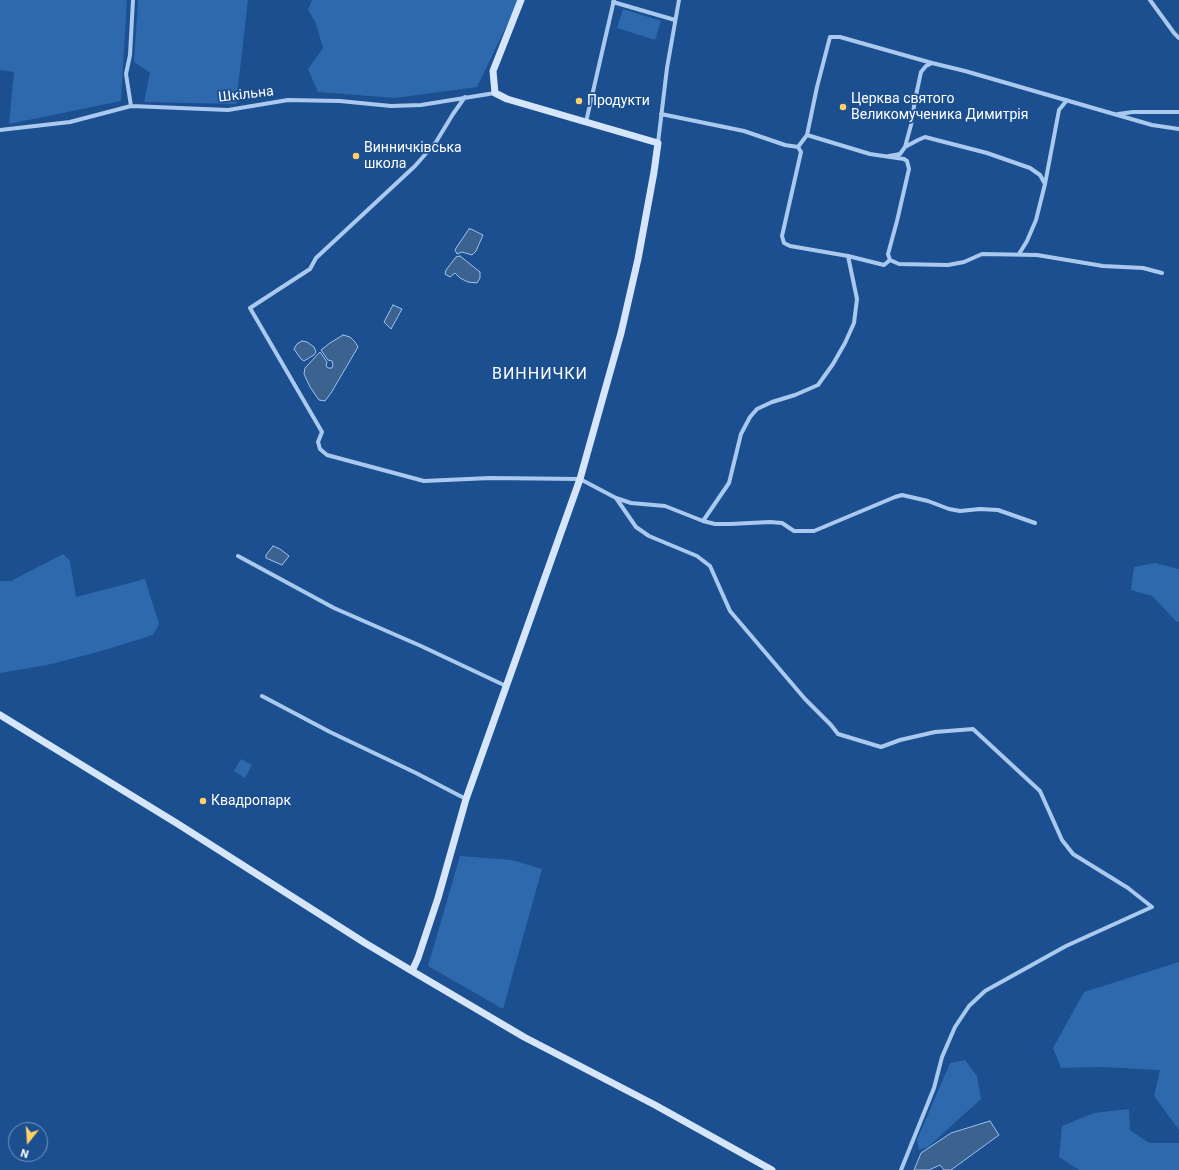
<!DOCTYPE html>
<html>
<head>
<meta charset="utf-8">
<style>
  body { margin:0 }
  #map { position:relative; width:1179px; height:1170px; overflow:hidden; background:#1b4f8f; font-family:Roboto,sans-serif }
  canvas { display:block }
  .north { position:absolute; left:8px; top:1122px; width:40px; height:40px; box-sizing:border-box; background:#1b4f8f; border:1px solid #7695bc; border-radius:50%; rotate:197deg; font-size:11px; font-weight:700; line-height:16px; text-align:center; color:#fff }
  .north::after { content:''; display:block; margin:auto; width:14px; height:18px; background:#ffd166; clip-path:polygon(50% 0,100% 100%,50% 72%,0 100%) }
</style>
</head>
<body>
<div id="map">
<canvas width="1179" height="1170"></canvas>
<div class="north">N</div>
</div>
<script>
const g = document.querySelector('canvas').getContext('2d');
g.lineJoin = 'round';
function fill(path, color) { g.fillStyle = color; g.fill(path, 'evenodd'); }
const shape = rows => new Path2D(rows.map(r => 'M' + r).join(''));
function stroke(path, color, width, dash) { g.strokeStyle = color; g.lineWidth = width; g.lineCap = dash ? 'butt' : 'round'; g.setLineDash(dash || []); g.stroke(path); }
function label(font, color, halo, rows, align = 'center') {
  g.font = font + ' Roboto,sans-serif'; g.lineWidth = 3.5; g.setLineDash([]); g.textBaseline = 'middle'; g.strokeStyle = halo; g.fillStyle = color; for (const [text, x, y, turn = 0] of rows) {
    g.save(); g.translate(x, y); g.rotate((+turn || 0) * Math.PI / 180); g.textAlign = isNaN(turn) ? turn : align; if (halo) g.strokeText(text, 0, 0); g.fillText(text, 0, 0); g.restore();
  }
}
fill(shape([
  [0,0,127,0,121,101,9,124,14,72,0,70],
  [138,0,248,0,236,104,144,102,150,73,134,62],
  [312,0,519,0,477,87,395,98,318,92,308,69,323,48,315,21,308,10],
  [623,9,661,21,655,40,617,28],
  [63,554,70,561,76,597,145,579,159,624,153,635,98,652,47,665,0,673,0,581,11,581],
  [1155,563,1179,569,1179,622,1176,621,1152,596,1131,590,1134,567],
  [241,759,252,765,245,778,234,771],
  [460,856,512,860,542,869,503,1009,428,966],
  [1179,962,1179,1130,1154,1096,1160,1070,1102,1067,1061,1068,1053,1048,1084,992],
  [965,1060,977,1076,981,1099,928,1147,919,1150,917,1140,950,1063],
  [1129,1109,1130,1130,1149,1143,1179,1143,1179,1170,1079,1170,1059,1157,1062,1126,1094,1113]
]), '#2e69ad');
const water = shape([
  [469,229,471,229,483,235,476,251,472,255,462,252,457,254,455,250,456,248,469,229],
  [460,256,480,272,480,278,477,283,468,282,460,278,455,273,450,277,445,274,446,270,456,257,460,256],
  [393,305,402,309,391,329,384,322,393,305],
  [343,335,350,337,355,342,358,347,331,393,325,401,319,400,310,387,304,374,305,368,320,352,327,362,326,366,328,368,332,368,333,365,332,361,328,360,321,350,330,343,343,335],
  [302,341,307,342,314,347,316,352,314,355,304,361,301,359,294,349,297,344,302,341],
  [273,546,280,549,289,556,282,565,266,558,266,555,273,546],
  [990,1121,999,1135,951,1170,944,1170,940,1165,929,1170,914,1170,921,1153,951,1133,990,1121]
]);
fill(water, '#3c6290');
stroke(water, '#9cc4f0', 1);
stroke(shape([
  [1150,0,1174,33,1179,38],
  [613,2,675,20],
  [465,97,453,114,436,142,415,166,316,258,310,269,250,308,322,432,318,442,320,449,327,455,424,481,490,478,580,479,616,498,636,527,649,536,697,556,710,566,730,611,805,699,831,725,838,734,881,747,900,740,935,732,973,729,1040,791,1062,840,1073,854,1128,888,1152,907,1066,946,985,991,969,1006,955,1027,942,1057,934,1088,901,1170],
  [131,106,126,74,130,55,133,0],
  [661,114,744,131,785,145,798,147,807,135,870,154,904,159,907,161,909,169,897,221,888,254,890,260],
  [1118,114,1133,112,1179,112],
  [586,122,614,0],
  [0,130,70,122,131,106,228,110,288,100,340,101,391,106,421,105,495,93],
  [807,135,817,87,830,37,840,37,932,63],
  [658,143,667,68,679,0],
  [798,147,801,152,782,236,784,243,790,246,848,256,884,265,890,260,899,264,948,265,964,262,982,254,1037,255,1103,266,1143,268,1162,273],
  [905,147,918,140,925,137,987,153,1030,168,1040,175,1045,184],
  [889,156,900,154,905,147,911,125,915,100,921,72,926,66,932,63,965,71,1152,125,1179,129],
  [1019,254,1027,241,1036,220,1045,184,1059,110,1067,100],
  [616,498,631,503,665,506,703,521,715,524,730,524,770,522,782,523,794,531,814,531,895,497,902,495,928,501,949,509,960,511,980,509,998,510,1035,523],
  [703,521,729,483,741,434,750,417,757,409,772,402,795,395,818,385,833,364,845,343,854,323,857,299,848,256],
  [238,556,334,608,421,646,506,686],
  [262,696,330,732,416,773,466,799]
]), '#a9c9ee', 4);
stroke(shape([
  [0,715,178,824,365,943,412,971,524,1037,655,1105,772,1170],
  [412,971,418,958,438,898,466,799,580,479,621,333,638,259,654,172,658,143,507,99,495,93,493,71,521,0]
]), '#d6e6fa', 7);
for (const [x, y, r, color] of [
  [579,101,4,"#ffd166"],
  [843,107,4,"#ffd166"],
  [356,156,4,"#ffd166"],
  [203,801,4,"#ffd166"]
]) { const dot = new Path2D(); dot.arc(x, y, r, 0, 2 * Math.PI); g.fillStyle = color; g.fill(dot); stroke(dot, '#1b4f8f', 1.5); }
label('14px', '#fff', '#1b4f8f', [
  ["Шкільна",246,95,-7]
]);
label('14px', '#fff', '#1b4f8f', [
  ["Церква святого",851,99],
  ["Великомученика Димитрія",851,115],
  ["Продукти",587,101],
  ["Винничківська",364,148],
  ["школа",364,164],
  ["Квадропарк",211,801]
], 'left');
g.letterSpacing = '1px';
label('16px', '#fff', '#1b4f8f', [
  ["ВИННИЧКИ",540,375]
]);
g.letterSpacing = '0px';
</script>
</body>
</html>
